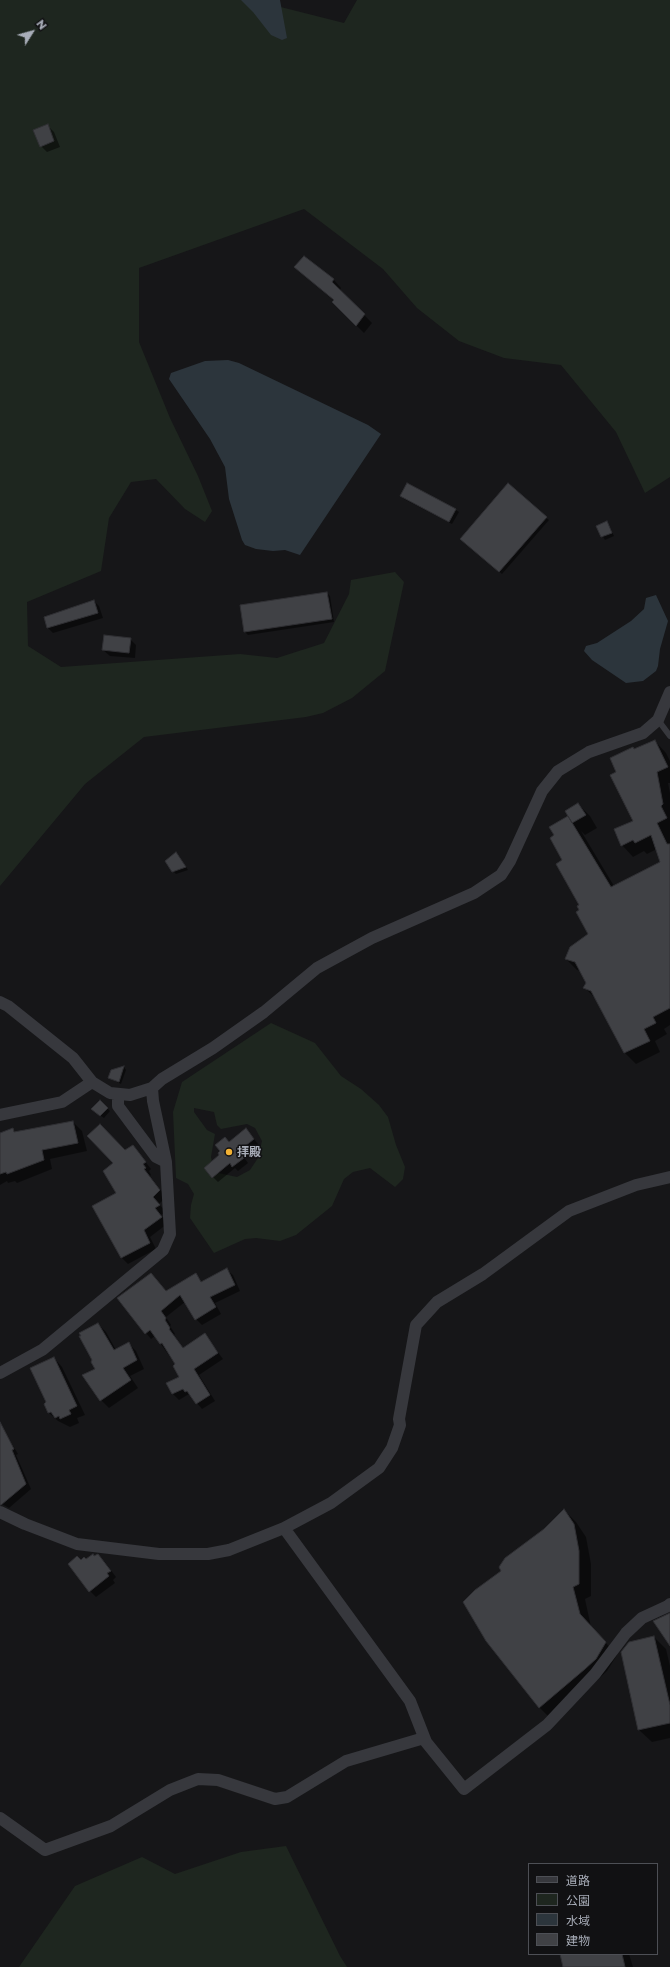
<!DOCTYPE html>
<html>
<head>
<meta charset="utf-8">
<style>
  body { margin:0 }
  #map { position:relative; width:670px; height:1967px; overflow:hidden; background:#161618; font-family:Montserrat,"Noto Sans JP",sans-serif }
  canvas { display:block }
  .legend { position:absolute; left:528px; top:1863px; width:130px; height:92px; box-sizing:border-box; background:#111113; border:1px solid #4d4f55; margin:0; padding:5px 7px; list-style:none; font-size:12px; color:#a8adb8 }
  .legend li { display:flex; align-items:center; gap:8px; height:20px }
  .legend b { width:20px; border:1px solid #4d4f55 }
  .north { position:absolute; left:12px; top:12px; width:40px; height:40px; -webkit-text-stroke:3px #111113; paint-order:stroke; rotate:53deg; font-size:11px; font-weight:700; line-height:16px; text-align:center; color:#a8adb8 }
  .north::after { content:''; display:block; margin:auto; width:14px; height:18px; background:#a8adb8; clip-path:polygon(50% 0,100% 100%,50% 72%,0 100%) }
</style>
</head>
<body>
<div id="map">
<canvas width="670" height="1967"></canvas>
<ul class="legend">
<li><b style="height:5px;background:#37383d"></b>道路</li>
<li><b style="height:11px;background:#1e261f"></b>公園</li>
<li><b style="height:11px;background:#2c353c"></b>水域</li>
<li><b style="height:11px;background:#404145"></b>建物</li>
</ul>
<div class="north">N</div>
</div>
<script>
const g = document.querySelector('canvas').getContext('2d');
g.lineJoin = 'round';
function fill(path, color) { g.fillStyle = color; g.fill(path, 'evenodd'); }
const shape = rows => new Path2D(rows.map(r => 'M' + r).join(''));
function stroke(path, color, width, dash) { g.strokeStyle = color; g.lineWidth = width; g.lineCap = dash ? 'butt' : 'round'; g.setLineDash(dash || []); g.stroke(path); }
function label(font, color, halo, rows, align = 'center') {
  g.font = font + ' Montserrat,"Noto Sans JP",sans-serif'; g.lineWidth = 3; g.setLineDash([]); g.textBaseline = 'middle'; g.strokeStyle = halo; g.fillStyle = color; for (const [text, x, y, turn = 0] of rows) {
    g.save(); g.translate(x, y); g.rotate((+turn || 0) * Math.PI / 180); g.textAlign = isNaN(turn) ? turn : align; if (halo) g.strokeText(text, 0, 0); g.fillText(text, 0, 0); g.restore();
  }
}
fill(shape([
  [0,0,253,0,344,23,357,0,670,0,670,477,645,493,616,432,561,365,504,358,459,341,417,308,383,269,304,209,139,268,139,342,170,418,198,476,212,511,205,522,185,509,156,479,131,482,109,518,101,571,27,602,28,646,61,667,240,654,277,658,324,643,349,594,351,580,395,572,404,582,385,671,352,698,323,713,306,717,144,737,85,784,0,886],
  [271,1023,315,1043,341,1076,361,1089,379,1105,388,1117,396,1145,405,1167,403,1179,395,1187,370,1168,353,1172,344,1179,332,1206,296,1235,280,1241,256,1238,245,1239,214,1253,190,1218,191,1205,194,1194,188,1184,176,1178,173,1112,182,1082],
  [194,1108,214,1112,217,1125,221,1129,247,1124,255,1128,262,1141,258,1158,250,1170,237,1177,214,1172,211,1157,215,1134,207,1130,194,1112],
  [286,1846,340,1956,347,1967,19,1967,75,1886,142,1857,175,1874,241,1852]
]), '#1e261f');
fill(shape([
  [241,0,280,0,287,38,282,40,271,35,253,12],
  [228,360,239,363,368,425,381,434,300,555,285,550,273,551,256,549,245,545,242,540,229,499,225,467,210,439,169,379,171,373,205,361],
  [656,595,668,621,660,649,658,666,656,671,643,681,626,683,592,660,584,651,586,646,597,643,631,621,644,609,646,598]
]), '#2c353c');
fill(shape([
  [48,126,54,132,60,147,47,152,41,146],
  [304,257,334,280,341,288,340,290,372,323,364,333,333,302,334,301,296,267],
  [407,484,456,510,459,512,452,524,404,499,401,496],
  [546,518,549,520,502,574,464,541],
  [607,522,614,536,605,540,597,527],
  [327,593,330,596,334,622,248,635,245,632,241,606],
  [94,601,99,606,103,618,53,633,48,628,45,618],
  [130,639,136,645,135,658,110,656,103,650],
  [655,741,666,753,670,761,670,783,668,783,670,793,670,1025,664,1029,667,1034,655,1041,660,1052,636,1064,625,1053,596,999,585,988,588,983,581,971,577,970,566,959,589,935,555,836,578,804,590,816,597,828,585,835,581,831,614,886,661,862,657,849,647,854,644,851,633,857,622,845,635,821,617,773,635,750],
  [176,854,179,856,188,870,176,874,173,871],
  [124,1067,126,1070,121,1084,109,1078],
  [100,1101,110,1111,104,1118,95,1112],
  [73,1122,82,1131,87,1151,50,1159,52,1169,17,1183,15,1181,8,1183,7,1181,0,1185,0,1134,12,1130,15,1132],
  [250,1134,258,1144,243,1156,248,1163,238,1171,235,1168,218,1182,213,1177,221,1155,229,1143],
  [133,1146,151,1169,149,1171,151,1175,150,1176,166,1197,159,1204,166,1212,161,1215,167,1224,150,1237,156,1249,128,1264,121,1257,115,1163],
  [227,1270,233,1275,240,1291,215,1303,221,1314,202,1325,196,1319,185,1302,166,1317,171,1325,170,1326,175,1334,174,1335,184,1349,205,1335,223,1359,199,1375,215,1401,202,1409,189,1394,179,1400,173,1394,168,1384,180,1377,176,1365,155,1336,151,1339,146,1333,151,1274,167,1292,196,1275,202,1282],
  [98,1324,106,1332,116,1350,128,1343,136,1351,144,1369,130,1376,138,1388,109,1408,101,1400,84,1375,96,1370],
  [54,1358,62,1367,85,1415,77,1418,79,1423,70,1427,58,1421,49,1413,45,1404],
  [0,1424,18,1454,16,1455,31,1489,9,1508,0,1503],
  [564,1510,576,1522,586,1537,591,1564,591,1596,585,1599,591,1627,617,1655,607,1671,588,1689,551,1719,539,1707,503,1571],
  [81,1561,104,1561,116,1577,113,1580,115,1583,96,1597,90,1591],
  [654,1637,666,1649,670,1666,670,1738,652,1742,639,1730,622,1653],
  [561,1954,629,1954,633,1967,564,1967]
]), '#0007');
const building = shape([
  [48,124,54,141,40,147,33,130,48,124],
  [304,256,334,279,332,282,365,314,356,326,332,302,334,300,294,267,304,256],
  [407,483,456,509,449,522,400,496,407,483],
  [508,483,547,517,499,572,460,539,508,483],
  [607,521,612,533,601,537,596,526,607,521],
  [327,592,332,619,244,632,240,605,327,592],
  [94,600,98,613,47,628,44,617,94,600],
  [104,635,131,638,129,653,102,650,104,635],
  [655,740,668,767,657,772,663,804,661,806,667,818,657,823,667,844,670,844,670,1008,653,1017,656,1023,644,1029,650,1041,624,1053,591,991,583,988,586,983,575,962,565,959,570,947,588,934,576,912,579,910,577,906,579,905,556,864,562,860,550,838,554,835,549,827,568,816,611,887,660,862,651,835,635,843,633,840,621,846,614,829,633,821,610,775,616,772,610,758,633,747,634,749,655,740],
  [578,803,586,815,572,823,565,811,578,803],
  [176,852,186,867,172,872,165,861,176,852],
  [124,1066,119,1082,108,1078,111,1070,124,1066],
  [100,1100,108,1108,100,1116,91,1109,100,1100],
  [73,1121,78,1143,42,1150,44,1160,7,1174,6,1172,0,1174,0,1133,13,1128,14,1132,73,1121],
  [100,1124,125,1150,133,1145,146,1162,143,1164,146,1168,144,1169,160,1190,153,1197,160,1205,155,1208,162,1217,144,1230,150,1243,121,1258,92,1206,116,1193,103,1171,113,1163,87,1136,100,1124],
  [246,1128,254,1139,239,1151,244,1158,232,1167,230,1163,212,1178,204,1168,219,1155,218,1153,220,1151,215,1145,225,1137,229,1142,246,1128],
  [227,1268,235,1285,210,1297,216,1307,195,1320,180,1295,161,1311,166,1318,165,1320,170,1328,169,1329,183,1348,205,1333,218,1353,194,1369,210,1395,196,1404,187,1391,185,1392,183,1389,172,1394,166,1383,179,1377,173,1366,175,1364,162,1343,160,1344,150,1330,145,1334,117,1298,151,1273,166,1291,196,1273,201,1282,227,1268],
  [98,1323,114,1350,129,1342,137,1360,123,1368,131,1380,100,1401,82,1375,95,1369,91,1362,92,1360,79,1336,81,1336,79,1333,98,1323],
  [54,1357,77,1406,69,1410,71,1414,60,1419,59,1416,55,1418,51,1412,48,1413,44,1404,46,1402,30,1368,54,1357],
  [0,1422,14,1449,12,1450,26,1484,1,1505,0,1505,0,1422],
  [564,1509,574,1524,579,1551,579,1584,573,1587,580,1614,606,1642,596,1659,585,1669,539,1708,486,1641,463,1602,475,1590,501,1571,499,1567,505,1558,544,1529,564,1509],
  [93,1554,94,1556,98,1554,111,1571,107,1573,109,1576,89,1592,68,1564,77,1556,81,1560,84,1557,86,1559,93,1554],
  [670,1613,670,1646,653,1621,670,1613],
  [654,1636,670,1705,670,1723,638,1730,621,1652,629,1642,654,1636],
  [560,1954,622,1954,625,1967,563,1967,560,1954]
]);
fill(building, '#404145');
stroke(building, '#303034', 1);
stroke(shape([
  [658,720,670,736]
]), '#37383d', 6);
stroke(shape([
  [0,1002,8,1006,73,1058,92,1082,110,1093,130,1095,152,1088,162,1079,213,1048,264,1012,317,968,372,938,474,893,501,875,510,861,542,791,558,771,589,752,643,733,658,720,670,692],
  [118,1094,118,1106,156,1157,166,1162],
  [0,1115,62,1102,92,1082],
  [0,1373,42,1350,163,1250,170,1234,166,1162,153,1101,152,1088],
  [0,1512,25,1524,77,1544,159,1554,208,1554,229,1550,284,1528,331,1503,379,1468,392,1448,400,1425,399,1419,416,1325,437,1302,483,1274,569,1211,636,1185,670,1177],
  [284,1528,410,1701,426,1742,464,1789,547,1725,595,1674,626,1633,642,1618,668,1606,670,1604],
  [0,1818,45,1850,111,1826,170,1790,198,1779,218,1780,275,1799,287,1797,346,1761,424,1738]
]), '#37383d', 12);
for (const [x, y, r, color] of [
  [229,1152,4,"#f2b134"]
]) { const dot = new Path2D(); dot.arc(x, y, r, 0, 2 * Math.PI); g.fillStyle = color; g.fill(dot); stroke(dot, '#111113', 1.5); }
label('bold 12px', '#a8adb8', '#111113', [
  ["拝殿",237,1152]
], 'left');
</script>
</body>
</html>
